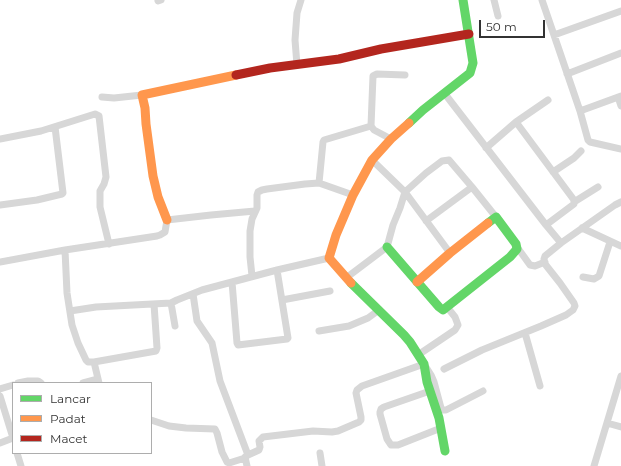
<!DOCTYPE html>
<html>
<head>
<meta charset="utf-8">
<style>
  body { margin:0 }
  #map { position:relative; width:621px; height:466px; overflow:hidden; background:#fff; font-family:Montserrat,sans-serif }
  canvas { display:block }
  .legend { position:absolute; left:12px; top:382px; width:140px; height:72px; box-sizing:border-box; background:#fff; border:1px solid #adadad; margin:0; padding:5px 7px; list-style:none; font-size:12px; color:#333 }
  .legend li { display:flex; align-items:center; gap:8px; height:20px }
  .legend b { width:20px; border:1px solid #adadad }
  .scale { position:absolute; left:479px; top:20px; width:66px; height:18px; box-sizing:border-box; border:2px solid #333; border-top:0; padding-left:5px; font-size:12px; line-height:14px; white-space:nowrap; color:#333; -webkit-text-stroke:3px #fff; paint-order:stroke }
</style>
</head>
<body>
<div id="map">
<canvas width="621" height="466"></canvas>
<ul class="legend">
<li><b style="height:5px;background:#63d668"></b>Lancar</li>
<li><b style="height:5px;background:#ff974d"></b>Padat</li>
<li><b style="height:5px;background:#b3261e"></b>Macet</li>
</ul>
<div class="scale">50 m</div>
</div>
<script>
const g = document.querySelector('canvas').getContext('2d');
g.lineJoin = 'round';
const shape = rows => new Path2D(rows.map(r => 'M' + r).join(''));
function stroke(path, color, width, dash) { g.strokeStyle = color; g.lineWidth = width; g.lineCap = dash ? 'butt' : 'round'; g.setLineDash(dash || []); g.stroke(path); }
stroke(shape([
  [494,0,498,16],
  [542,0,580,111,588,140,590,142,621,149],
  [158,1,161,0],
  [554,35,621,11],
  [297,65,295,40,297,13,301,0],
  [567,74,621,53],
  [445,94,546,225,561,243],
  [102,97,114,98,142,95],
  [618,97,621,106],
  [580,111,621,96],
  [516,122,574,200,574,204,546,225],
  [0,139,41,131,95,114,99,116,106,177,104,184,100,191,100,207,109,244],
  [391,139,374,130,371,126,373,76,377,74,405,75],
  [486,148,516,122,548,100],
  [372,160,405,192,450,253],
  [553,172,574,158,581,151],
  [319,183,323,142,324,140,371,126],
  [574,202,598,187],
  [0,205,37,200,62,194,63,193,55,127],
  [426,221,472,187],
  [582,228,621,246],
  [517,247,530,265,535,266,545,262],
  [65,250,67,293,72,325,78,343,86,360,88,362,94,362,156,351,157,348,154,304],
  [0,262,65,250,157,236,160,235,165,232,167,220,211,215,255,211],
  [277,270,288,338,287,339,238,345,237,343,232,282,277,270,329,258],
  [252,276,250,257,250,231,252,219,257,208,257,195,258,192,262,190,267,189,305,184,319,183,353,195],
  [583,277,594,279,599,276,610,242],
  [346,278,387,247,393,225,400,208,405,192,426,173,442,161,449,160,472,187,496,217],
  [193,294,197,321,212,343,220,381,248,455],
  [282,300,330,291],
  [70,311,96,307,171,303],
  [175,326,171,303,177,300,202,290,232,282],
  [319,331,349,326,368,318,379,310],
  [525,333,540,386],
  [418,355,455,330,458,325,455,317,447,307],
  [94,362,99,383],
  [426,367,431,375,434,382,441,408,443,410,446,410,483,391],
  [444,369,482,350,541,326,566,315,573,310,575,306,574,303,560,283,545,264,544,259,545,256,561,243,615,205,621,202],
  [18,383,28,381,38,381,41,383],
  [83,383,98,379],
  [0,389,13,385],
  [430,391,384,407,381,409,380,412,380,414,387,439,391,445,398,445,441,428],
  [0,396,13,438],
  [151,420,169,426,186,428,215,429,217,433,222,452,227,462,229,463,245,458],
  [607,423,621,427],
  [0,443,13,438],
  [17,453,21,466],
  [320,453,322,466],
  [247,466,245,457,248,455,259,450,260,447,259,441,263,437,313,431,332,432,338,431,359,422,361,420,361,417,356,393,357,390,362,386,424,364],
  [594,466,621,376]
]), '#d7d7d7', 7);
stroke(shape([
  [409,123,423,110,470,73,473,63,463,0],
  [387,247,439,307,443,310,510,257,517,249,516,244,496,217,488,223],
  [351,283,404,335,410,342,424,364,427,382,439,418,445,451]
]), '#63d668', 9);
stroke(shape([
  [167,220,158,197,153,176,146,124,145,108,142,95,236,75],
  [417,282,450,253,488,223],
  [351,283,329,258,336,235,353,195,372,160,391,139,409,123]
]), '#ff974d', 9);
stroke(shape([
  [236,75,270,68,339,59,381,49,469,34]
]), '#b3261e', 9);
</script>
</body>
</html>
